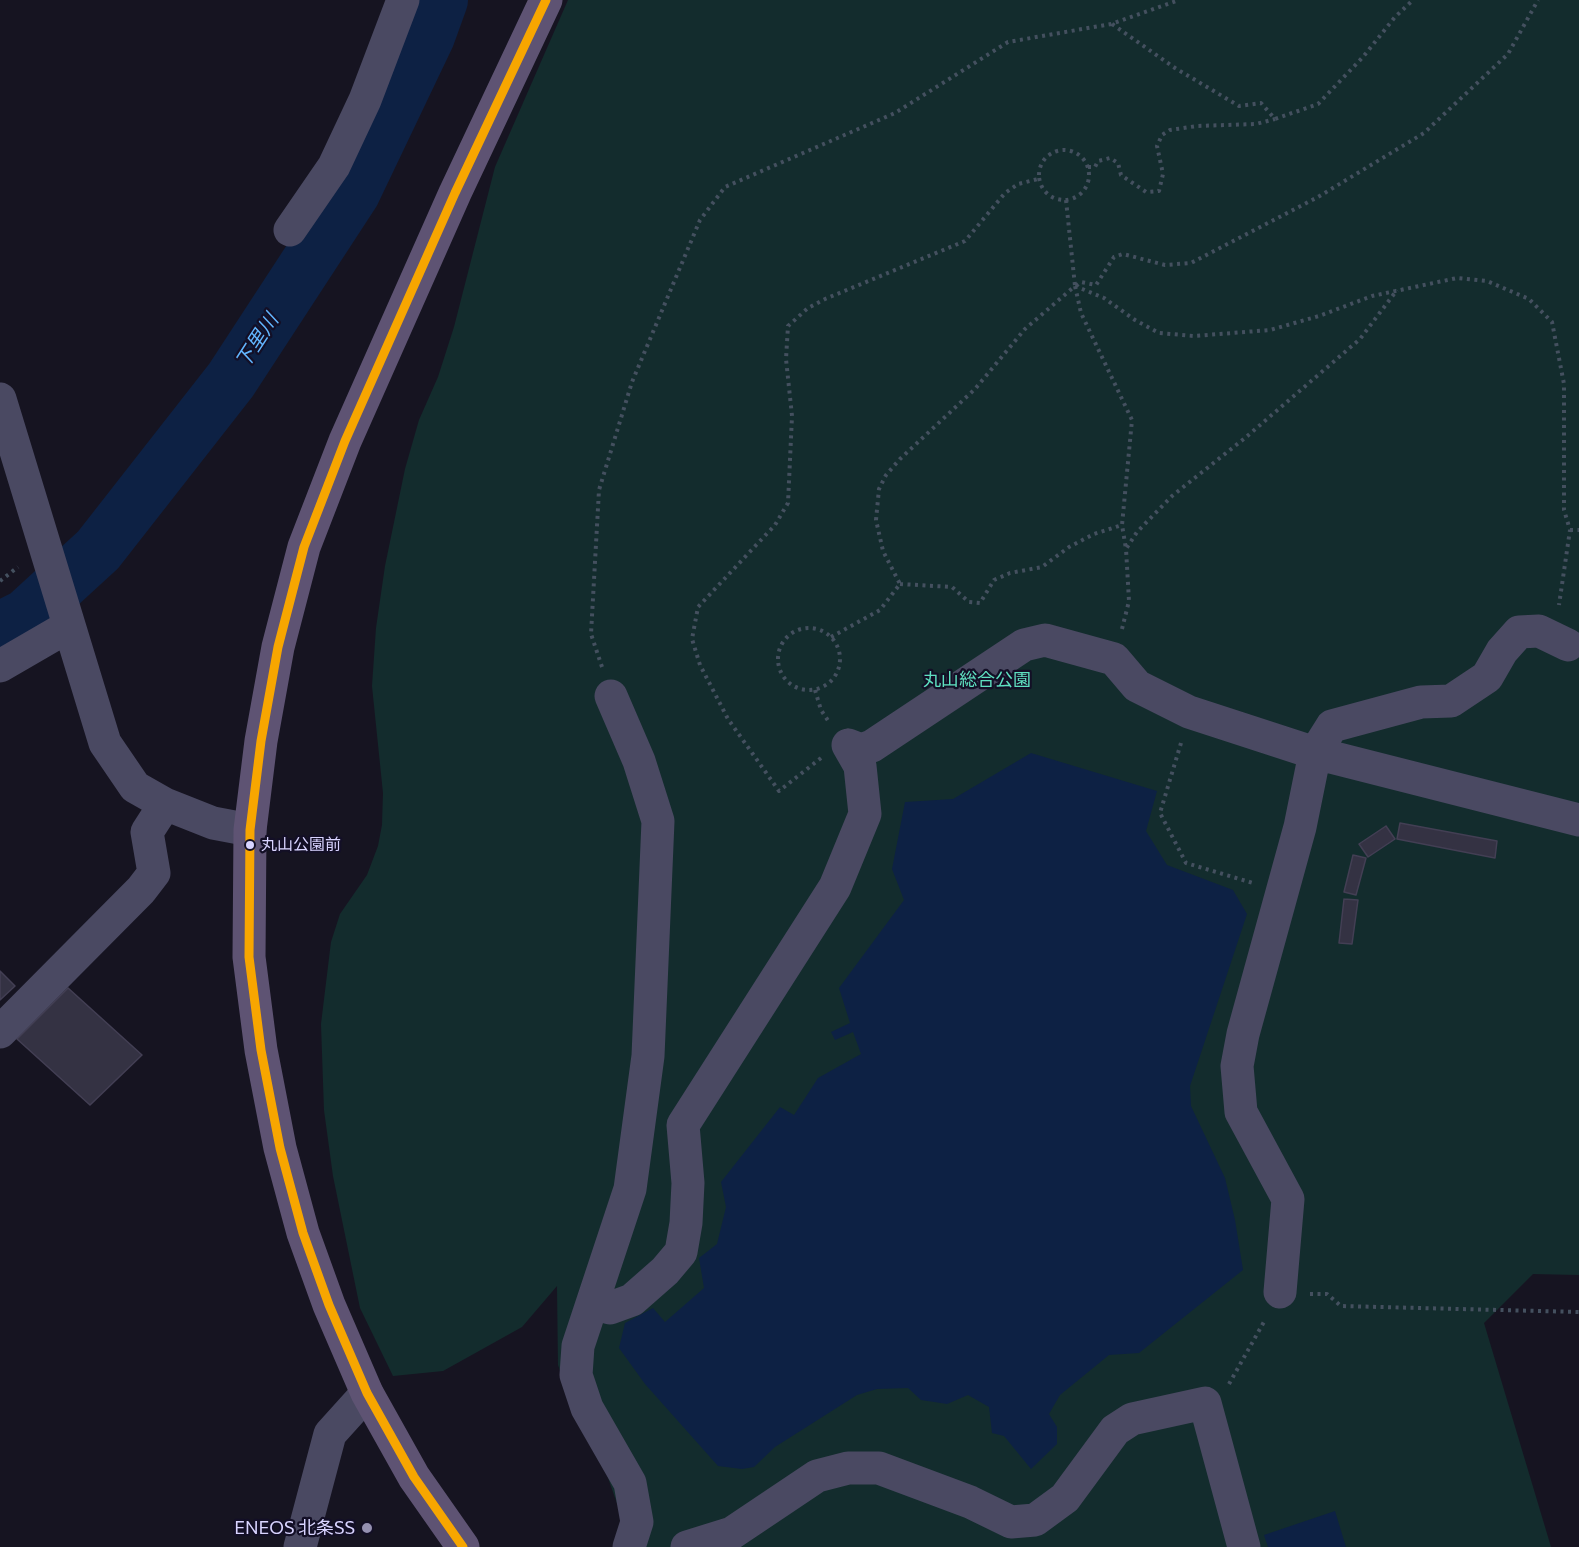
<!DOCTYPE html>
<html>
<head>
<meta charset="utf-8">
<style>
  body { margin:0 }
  canvas { display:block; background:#161421 }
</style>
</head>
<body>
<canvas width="1579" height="1547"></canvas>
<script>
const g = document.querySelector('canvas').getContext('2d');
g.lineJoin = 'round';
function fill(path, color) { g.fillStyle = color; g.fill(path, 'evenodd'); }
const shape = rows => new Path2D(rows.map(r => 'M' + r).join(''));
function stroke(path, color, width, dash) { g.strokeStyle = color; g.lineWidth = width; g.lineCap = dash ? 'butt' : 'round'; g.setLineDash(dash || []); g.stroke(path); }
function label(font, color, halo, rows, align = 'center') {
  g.font = font + ' Commissioner,"Noto Sans JP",sans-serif'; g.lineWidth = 4.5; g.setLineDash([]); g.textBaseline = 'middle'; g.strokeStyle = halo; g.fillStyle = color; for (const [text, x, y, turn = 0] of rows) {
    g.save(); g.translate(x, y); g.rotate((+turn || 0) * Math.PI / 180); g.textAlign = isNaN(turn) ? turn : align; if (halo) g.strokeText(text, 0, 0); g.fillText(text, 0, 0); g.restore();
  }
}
fill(shape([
  [568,0,1579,0,1579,1275,1533,1274,1484,1323,1551,1547,643,1547,625,1526,595,1441,565,1384,558,1365,557,1286,522,1327,443,1371,393,1376,360,1308,333,1176,324,1110,321,1024,331,942,340,914,367,875,378,846,382,825,383,793,372,686,376,628,385,566,405,469,419,420,438,377,454,327,495,167]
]), '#132c2d');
fill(shape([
  [1031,753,1157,791,1146,831,1167,865,1233,890,1247,914,1190,1086,1191,1106,1225,1178,1235,1220,1243,1270,1139,1353,1109,1355,1060,1395,1049,1414,1057,1427,1057,1444,1031,1469,1004,1436,992,1433,989,1407,968,1395,947,1404,921,1400,908,1388,877,1389,857,1395,775,1447,754,1467,742,1469,718,1466,645,1384,619,1348,625,1323,653,1308,665,1322,704,1288,699,1258,717,1244,726,1207,721,1182,780,1107,794,1115,818,1078,861,1054,853,1032,835,1040,831,1032,850,1023,839,988,904,900,892,869,905,802,953,799],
  [1335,1511,1346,1547,1268,1547,1264,1535]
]), '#0d2144');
stroke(shape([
  [0,629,26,616,98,550,231,380,353,193,428,36,441,0]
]), '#0d2144', 54);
const building = shape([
  [1400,823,1497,841,1495,858,1397,839,1400,823],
  [1386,826,1395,839,1368,857,1359,844,1386,826],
  [1353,855,1366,858,1356,895,1344,892,1353,855],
  [1344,899,1358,900,1352,944,1339,943,1344,899],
  [0,971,15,986,0,1000,0,971],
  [68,988,142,1055,90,1105,17,1039,68,988]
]);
fill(building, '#343243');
stroke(building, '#433f54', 1.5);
stroke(shape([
  [1112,24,1175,68,1239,106,1261,103,1275,119,1318,104,1363,57,1395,17,1413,0],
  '1039 175a25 25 0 1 1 50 0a25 25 0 1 1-50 0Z',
  [1088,167,1095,167,1098,161,1110,158,1118,163,1121,175,1146,192,1159,191,1163,174,1157,146,1162,135,1170,130,1197,126,1256,124,1275,119],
  [1066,200,1075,286],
  [1075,286,1104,298,1135,320,1159,333,1194,336,1270,330,1319,316,1372,296,1457,278,1487,281,1529,299,1552,322,1564,384,1564,510,1570,530,1559,605],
  [1076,286,1081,282,1096,285,1114,257,1123,254,1165,265,1191,263,1318,197,1424,133,1508,54,1538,0],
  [1570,530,1579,530],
  [0,581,18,567],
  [900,584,952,587,969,602,980,603,994,580,1010,573,1042,567,1069,547,1094,534,1122,525],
  '778 659a31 31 0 1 1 62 0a31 31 0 1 1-62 0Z',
  [1122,629,1129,601,1126,549,1137,532,1172,496,1245,438,1360,339,1397,290],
  [831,637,880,610,900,584,883,551,876,520,879,489,886,475,900,459,975,389,1025,329,1075,286,1081,313,1132,420,1122,525,1126,549],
  [602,667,591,634,599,490,632,382,700,220,725,187,895,113,1008,42,1111,24,1179,0],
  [815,690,821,710,829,722],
  [1181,743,1160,813,1186,863,1253,883],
  [821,758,779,791,728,719,700,665,692,639,698,607,775,525,788,503,792,416,786,359,788,326,808,308,825,299,965,241,1005,193,1018,184,1038,179],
  [1310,1294,1327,1294,1341,1306,1579,1312],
  [1229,1384,1265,1320]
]), '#44505f', 4, [3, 4.5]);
stroke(shape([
  [290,230,334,166,365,100,403,0],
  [0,399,105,743,135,787,165,804,213,823,250,830],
  [0,666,69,626],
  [611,696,639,761,658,821,648,1056,630,1189,578,1346,576,1375,587,1408,630,1483,637,1522,629,1547],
  [848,745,861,750,872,746,1024,645,1045,640,1114,659,1137,686,1189,712,1315,753,1579,820],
  [0,1032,141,890,154,873,147,832,165,804],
  [1280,1292,1288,1199,1241,1112,1237,1066,1243,1034,1300,827,1315,753,1332,726,1421,702,1451,701,1487,677,1502,651,1519,632,1539,631,1568,645],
  [594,1303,610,1308,632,1300,665,1271,681,1252,686,1223,688,1183,683,1125,835,887,865,814,860,766,848,745],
  [300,1547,330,1434,367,1393],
  [687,1547,732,1533,817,1476,848,1468,879,1468,970,1502,1011,1522,1035,1520,1065,1498,1115,1430,1132,1419,1205,1403,1244,1547]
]), '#4a4962', 33);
stroke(shape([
  [463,1547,414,1477,367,1393,329,1305,303,1233,280,1148,261,1050,249,957,250,830,261,741,278,647,304,547,345,441,455,193,546,0]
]), '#5e5373', 33);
stroke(shape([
  [463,1547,414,1477,367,1393,329,1305,303,1233,280,1148,261,1050,249,957,250,830,261,741,278,647,304,547,345,441,455,193,546,0]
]), '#f7a600', 9);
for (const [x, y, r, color] of [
  [250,845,5,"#d9d4ff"],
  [367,1528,6,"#9591b1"]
]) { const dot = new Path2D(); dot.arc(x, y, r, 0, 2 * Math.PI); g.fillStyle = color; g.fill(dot); stroke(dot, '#130f26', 2); }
label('16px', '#d9d4ff', '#130f26', [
  ["丸山公園前",261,845]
], 'left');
label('18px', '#5fe0c0', '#130f26', [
  ["丸山総合公園",977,680]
]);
label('18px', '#d9d4ff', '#130f26', [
  ["ENEOS 北条SS",355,1528]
], 'right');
label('italic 20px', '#62b6ff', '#130f26', [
  ["下里川",257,341,-57]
]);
</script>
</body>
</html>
